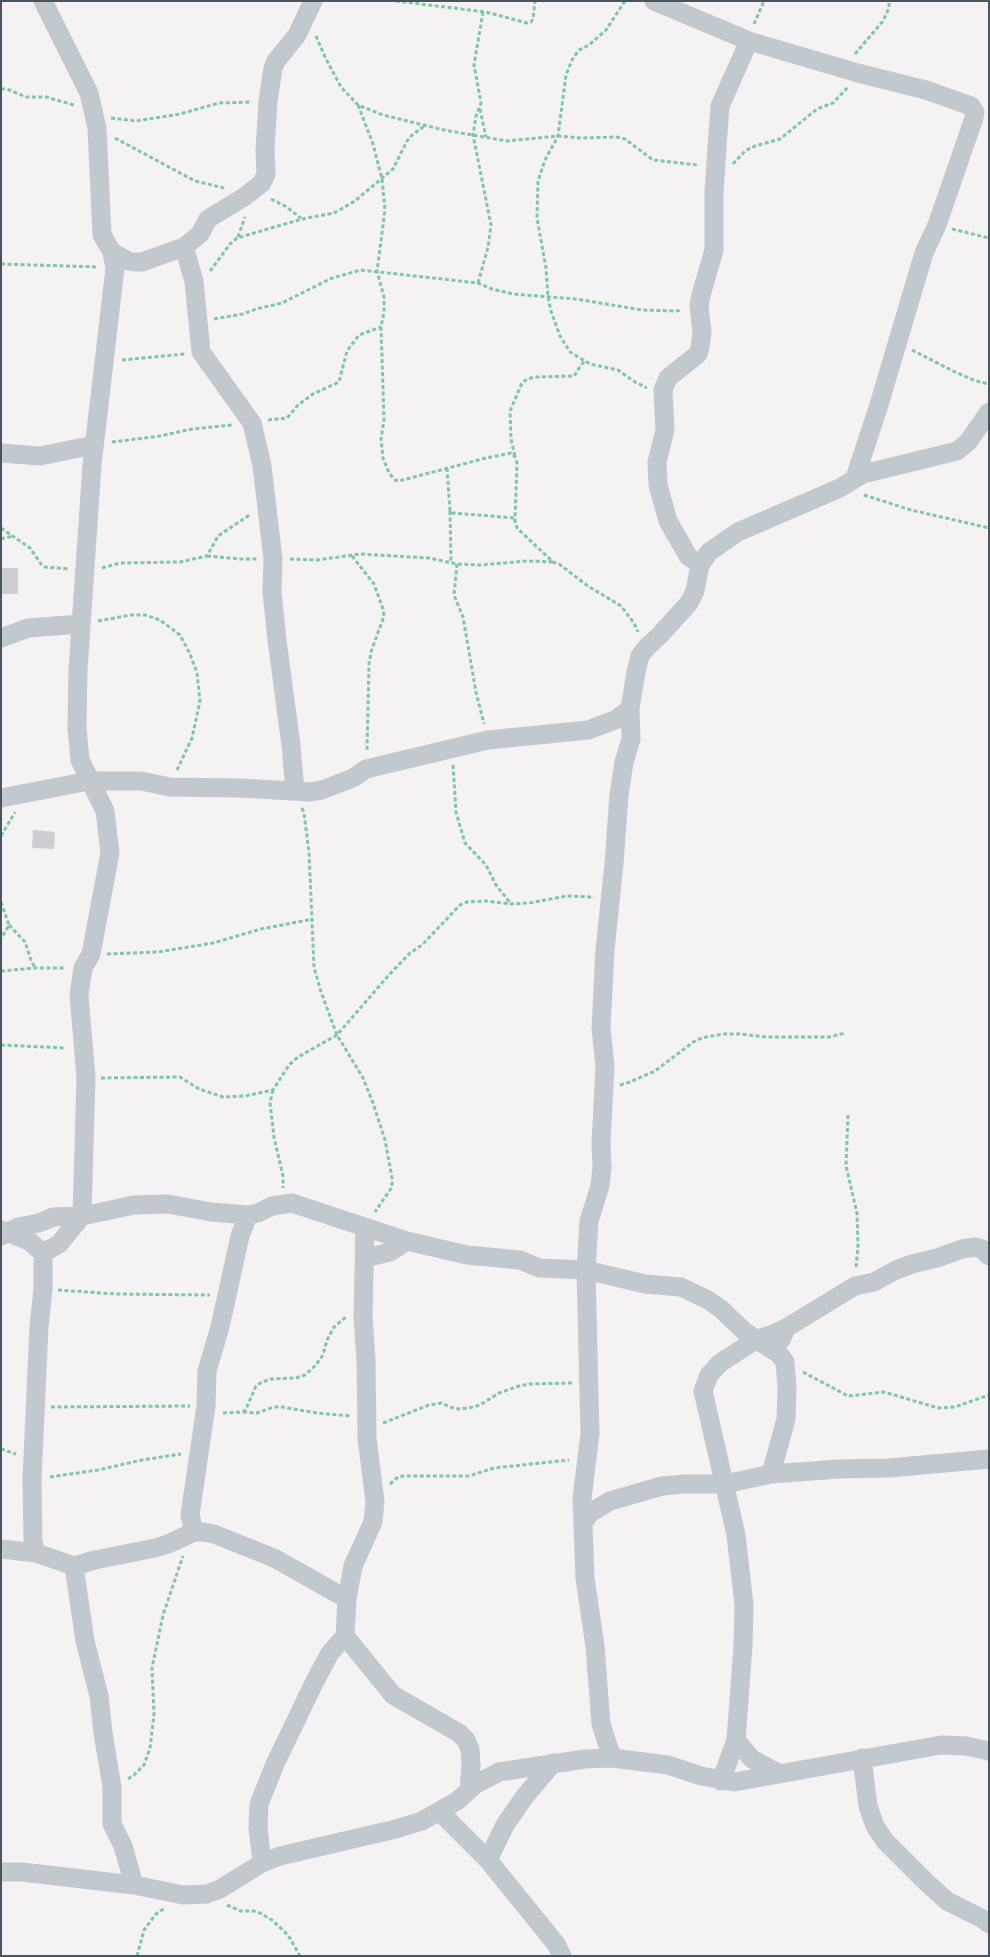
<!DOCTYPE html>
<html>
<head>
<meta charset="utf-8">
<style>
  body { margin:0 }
  #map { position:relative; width:990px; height:1957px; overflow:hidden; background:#f4f2f2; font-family:Commissioner,sans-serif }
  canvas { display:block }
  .frame { position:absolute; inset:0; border:2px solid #4b555d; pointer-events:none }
</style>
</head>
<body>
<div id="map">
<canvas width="990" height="1957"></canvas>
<div class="frame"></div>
</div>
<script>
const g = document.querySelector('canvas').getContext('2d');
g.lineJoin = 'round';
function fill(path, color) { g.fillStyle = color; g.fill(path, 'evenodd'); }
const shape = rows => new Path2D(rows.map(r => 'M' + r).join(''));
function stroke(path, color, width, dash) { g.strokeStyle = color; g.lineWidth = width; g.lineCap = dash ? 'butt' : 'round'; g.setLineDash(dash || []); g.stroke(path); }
fill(shape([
  [1,568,18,568,18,594,1,594],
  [33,830,55,832,54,849,32,848]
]), '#ccced3');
stroke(shape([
  [396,1,486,12,527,23,531,22,533,19,535,1],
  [625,1,606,30,589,45,579,50,572,60,566,75,558,136,545,160,538,181,537,218,546,268,548,297,551,311,560,336,570,352,590,364,618,370,635,382,647,388],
  [754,24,764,1],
  [316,36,325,57,341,87,358,105,383,115,444,130,507,141,558,136,581,138,616,137,625,139,653,160,698,165],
  [855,54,883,21,889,8,889,1],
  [1,89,7,89,26,97,46,97,74,105],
  [358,105,373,144,382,179,385,210,377,271,384,297,384,312,381,327,384,420,381,439,383,458,389,473,395,480,399,481,486,458,511,453,515,457,517,463,515,521,517,528,553,562,559,564,588,586,621,606,634,623,638,632],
  [480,109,486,137],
  [111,118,136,121,180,114,219,103,252,102],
  [115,138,195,181,224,188],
  [733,164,745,151,755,146,780,139,817,109,833,103,848,87],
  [271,199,285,206,301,218],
  [952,229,989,238],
  [238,237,245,217],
  [1,264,98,267],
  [210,271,230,244,237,238,302,219,334,213,355,201,393,169,407,141,412,135,426,125],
  [478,283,488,247,491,225,473,135,476,116,481,103,474,65,483,12],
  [214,319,243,314,256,309,282,303,332,278,361,270,478,283,492,289,513,294,576,299,642,310,676,311,682,310],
  [912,350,955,372,976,381,989,384],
  [122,360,185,354],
  [268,420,287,418,298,405,313,394,339,382,347,351,359,335,381,327],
  [112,442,160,436,192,429,232,425],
  [515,456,511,439,510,411,522,383,527,379,535,377,574,376,584,361],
  [447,468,450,511,452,513,515,518],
  [864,495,911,510,989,528],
  [450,511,451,563],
  [1,528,30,548,41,564,45,567,69,569],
  [1,539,13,536],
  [207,556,240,559,257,559],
  [352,556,374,584,383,609,384,616,371,652,369,664,367,751],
  [290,559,317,560,360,554,429,558,457,564,480,565,527,561,553,562],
  [457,564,454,595,463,617,476,692,484,724],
  [102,568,120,563,180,562,207,556,218,536,251,514],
  [98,621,131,615,145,615,160,620,180,635,190,654,197,673,200,701,192,738,177,770],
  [453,765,456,812,465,843,486,865,496,885,511,904],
  [302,808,304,813,309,852,314,967,321,992,337,1035,363,1078,373,1103,385,1140,392,1178,392,1187,375,1212],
  [1,836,15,812],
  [1,902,9,925,1,939],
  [9,925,25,942,31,960,35,968],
  [107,954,158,952,213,943,261,929,313,919],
  [1,971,35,968,65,968],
  [1,1045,66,1048],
  [101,1078,180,1077,199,1089,223,1097,245,1096,273,1090,289,1065,298,1057,337,1035,388,976,410,953,422,945,460,905,467,902,486,901,511,904,529,903,567,896,594,897],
  [620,1085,630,1082,655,1071,696,1040,706,1037,724,1034,740,1034,767,1037,829,1037,845,1033],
  [273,1090,270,1103,274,1137,283,1176,283,1188],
  [848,1115,846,1166,857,1213,858,1245,856,1268],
  [58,1290,116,1294,210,1295],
  [803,1372,848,1396,884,1392,938,1408,955,1407,989,1395],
  [51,1407,190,1406],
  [243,1412,257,1413,274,1407,282,1407,317,1413,351,1416],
  [223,1413,243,1412,246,1409,256,1386,262,1382,271,1379,296,1378,305,1375,315,1366,323,1355,327,1340,334,1327,346,1317],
  [383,1423,429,1405,441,1403,455,1409,469,1408,480,1405,499,1393,519,1386,529,1384,573,1383],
  [1,1449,16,1454],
  [50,1477,98,1470,142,1460,181,1454],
  [390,1484,398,1477,404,1476,469,1476,494,1468,569,1460],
  [128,1779,134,1775,144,1765,150,1748,154,1714,152,1668,163,1615,183,1556],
  [227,1905,241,1911,254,1911,260,1913,272,1920,288,1935,300,1956],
  [137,1956,144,1930,156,1914,165,1908]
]), '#82c6a5', 3, [4, 2.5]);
stroke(shape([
  [43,1,89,93,97,128,102,235,112,252,128,261,134,262,142,262,184,247,200,234,208,219,244,197,262,183,266,174,265,150,268,101,273,68,276,61,297,35,313,1],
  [654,1,749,41,858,73,926,90,971,106,975,112,974,118,937,225,924,253,878,408,855,478],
  [184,247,194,281,201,352,252,423,262,466,273,559,272,592,277,640,291,745,295,791],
  [1,453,40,456,94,445],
  [700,565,688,556,668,521,658,485,657,462,665,430,663,390,668,378,698,354,700,348,702,333,699,306,701,295,714,250,714,191,720,106,749,41],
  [1,638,28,628,81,624],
  [1,798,89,781,141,781,170,787,240,788,309,792,322,790,353,778,366,769,488,740,588,730,615,720,630,709],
  [1,1230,29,1241,43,1253,43,1289,39,1327,32,1479,33,1542,36,1553],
  [1,1236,18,1227,39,1223,53,1217,82,1216,134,1205,168,1204,211,1212,248,1215,258,1213,272,1206,292,1203,407,1241,467,1255,520,1260,539,1268,586,1270,645,1284,681,1287,708,1300,721,1309,745,1332,779,1354,785,1362,787,1388,786,1419,771,1474],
  [43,1253,59,1244,82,1216,86,1078,79,995,83,968,91,954,110,853,105,811,80,760,77,728,78,670,92,465,115,268,112,252],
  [365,1258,390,1252,407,1241],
  [781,1340,786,1328,855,1286,874,1282,896,1270,912,1264,937,1258,962,1249,975,1247,982,1249,989,1256],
  [583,1523,590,1513,610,1501,662,1486,685,1484,725,1484,771,1474,839,1469,889,1468,989,1459],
  [194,1532,190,1515,206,1406,207,1371,220,1327,240,1236,248,1215],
  [1,1549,36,1553,74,1566,95,1560,155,1548,168,1544,194,1532,203,1532,214,1534,274,1558,347,1599],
  [74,1566,85,1641,99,1696,103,1733,112,1787,112,1824,123,1846,134,1885],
  [345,1636,393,1695,459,1733,466,1740,470,1749,471,1765,469,1790],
  [736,1740,752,1759,780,1774],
  [612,1758,601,1724,595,1646,585,1578,582,1498,590,1434,586,1270,589,1221,600,1186,602,1167,601,1143,605,1066,601,1028,605,950,614,864,619,795,624,762,631,739,630,709,636,672,640,656,646,648,660,635,689,603,695,591,700,565,709,552,738,532,840,488,863,474,957,451,968,442,989,412],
  [862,1758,868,1806,875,1826,885,1841,925,1881,947,1901,983,1919,989,1924],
  [721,1781,736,1740,743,1646,744,1605,736,1535,703,1391,709,1375,720,1363,757,1339,771,1335,786,1328],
  [440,1812,488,1860,556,1944,562,1956],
  [488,1860,505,1825,525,1796,553,1763],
  [262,1863,258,1827,259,1804,275,1764,314,1683,330,1653,345,1636,347,1599,353,1566,373,1522,375,1502,367,1438,366,1360,363,1316,365,1227],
  [1,1872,22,1872,134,1885,183,1895,207,1894,220,1889,262,1863,280,1856,396,1829,422,1821,457,1801,476,1784,499,1772,585,1759,612,1758,668,1765,701,1776,734,1782,941,1745,966,1746,989,1751]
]), '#c1c9ce', 19);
</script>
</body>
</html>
